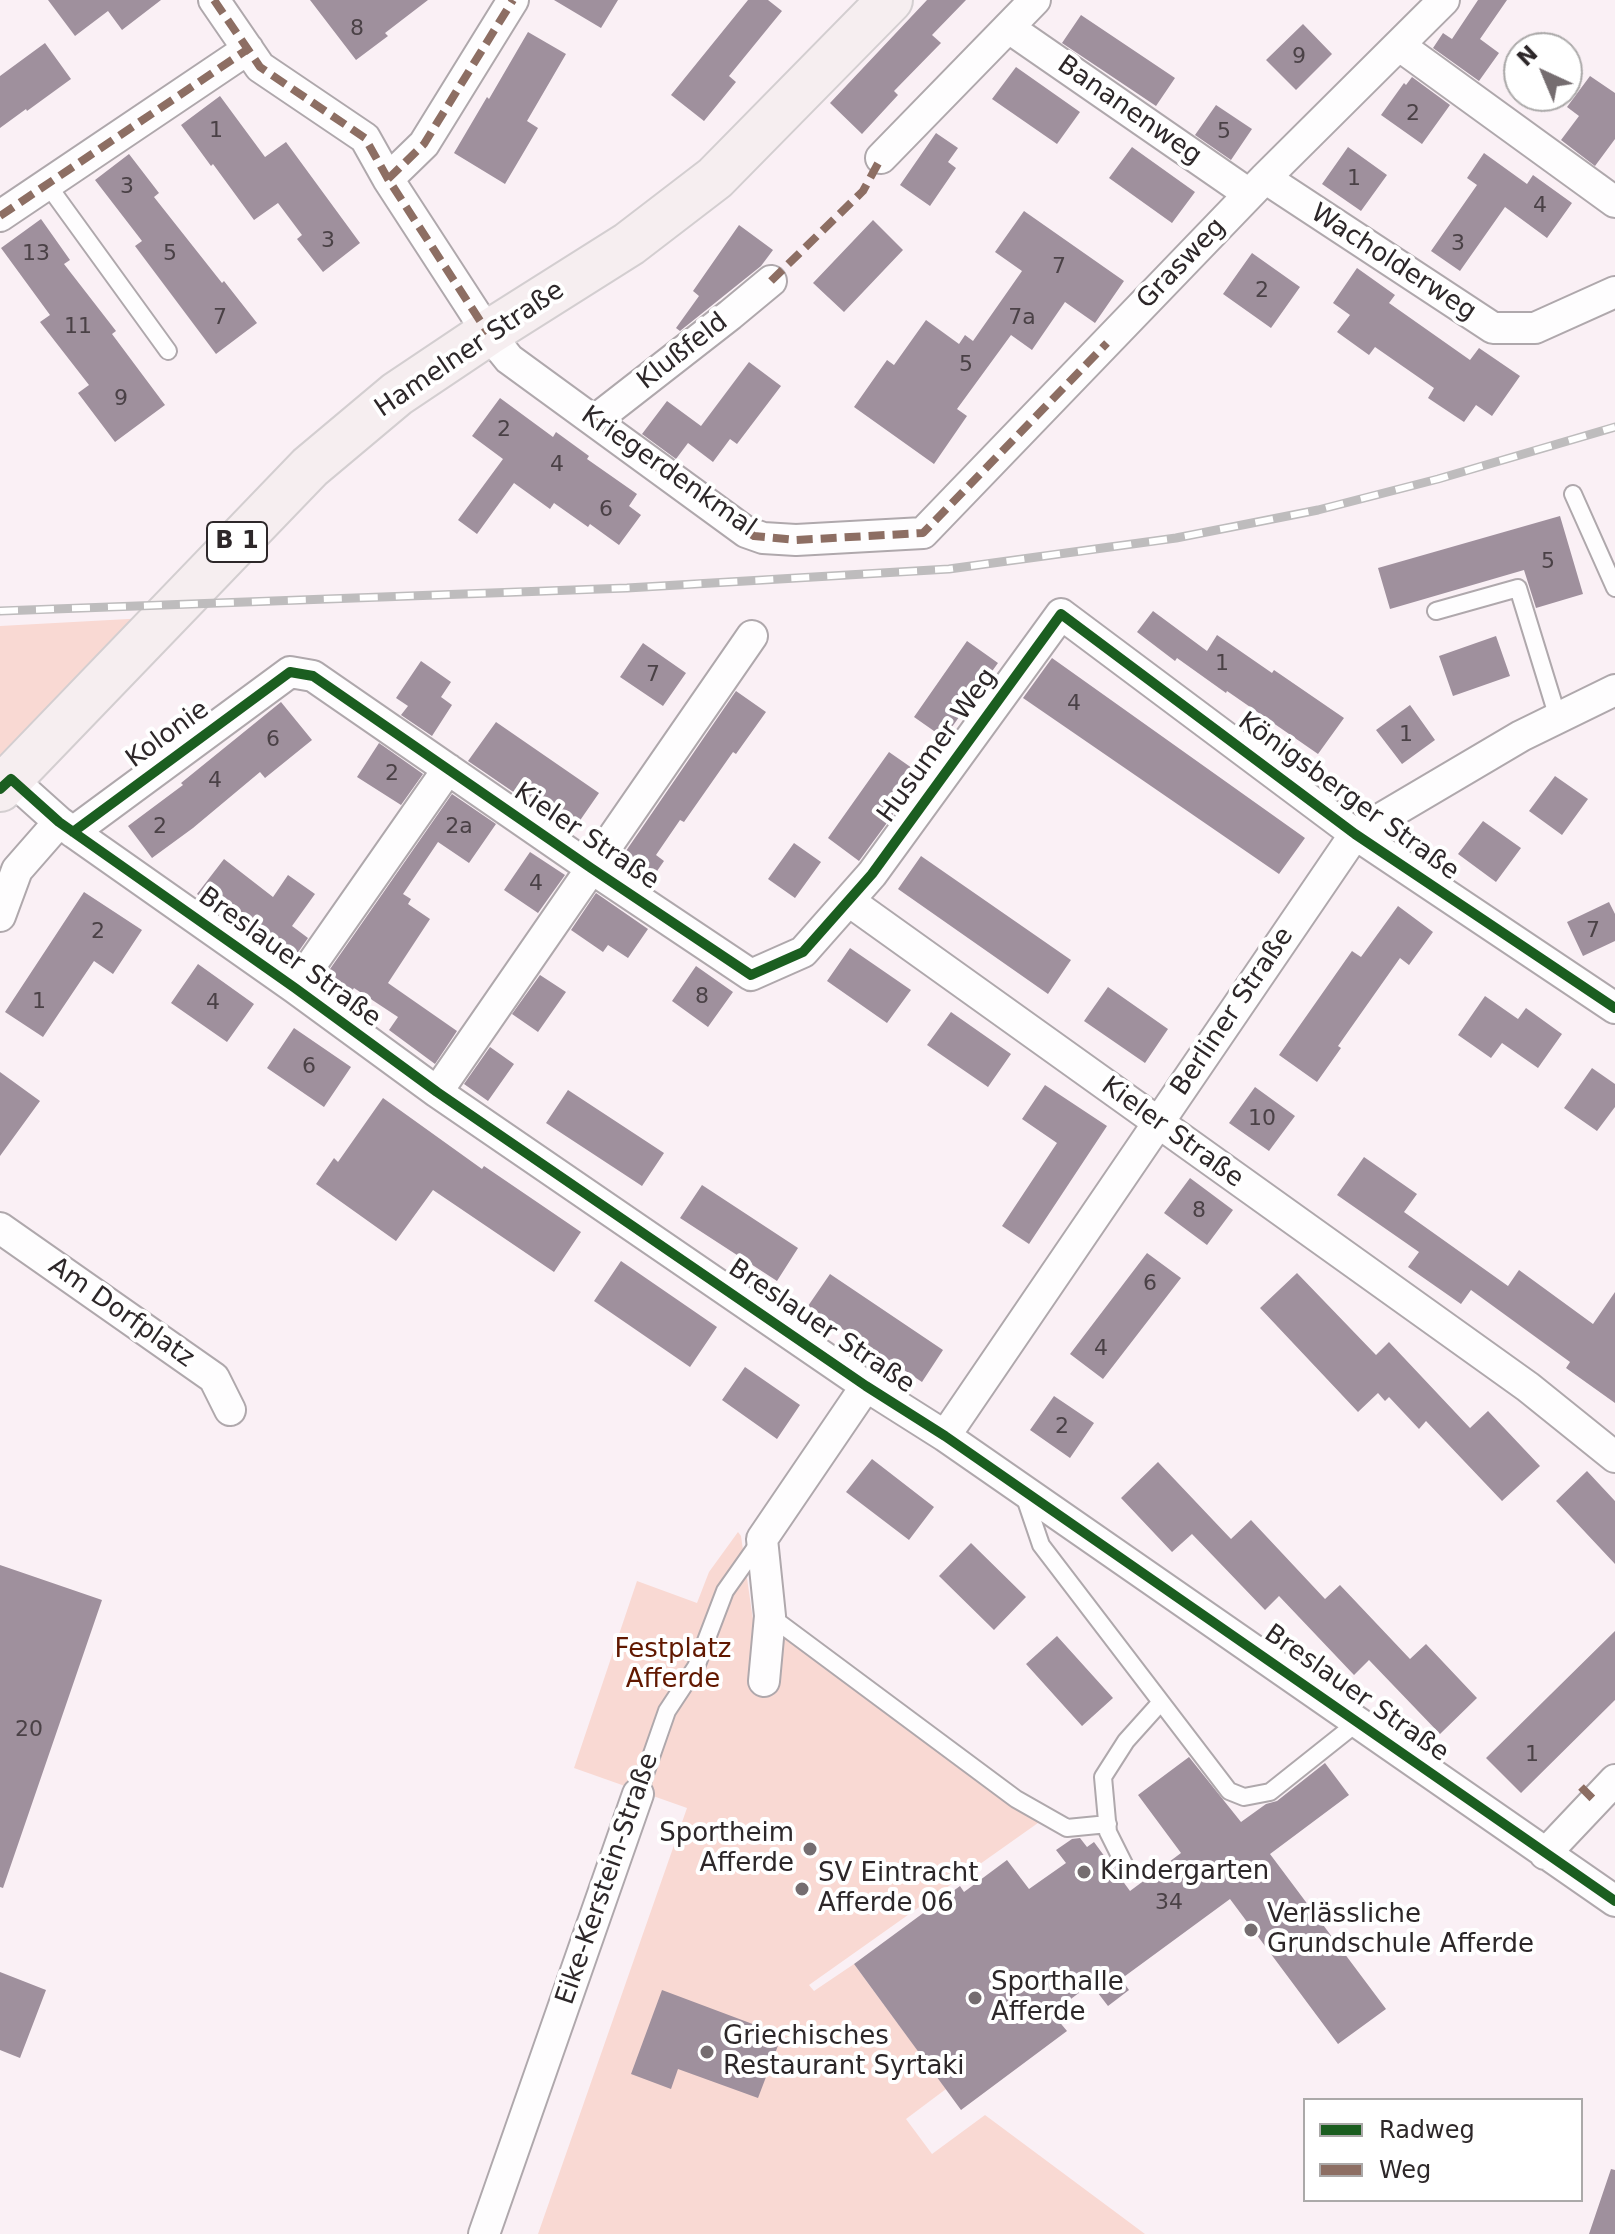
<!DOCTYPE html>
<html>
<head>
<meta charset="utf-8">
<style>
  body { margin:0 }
  #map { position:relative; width:1615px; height:2234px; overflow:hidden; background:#faf0f5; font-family:"DejaVu Sans",sans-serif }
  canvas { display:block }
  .legend { position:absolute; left:1303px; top:2098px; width:280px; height:104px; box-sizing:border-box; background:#fff; border:2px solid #aba9a9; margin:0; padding:10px 14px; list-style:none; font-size:24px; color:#2d2729 }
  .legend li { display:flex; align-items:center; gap:16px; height:40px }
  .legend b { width:40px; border:2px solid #aba9a9 }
  .north { position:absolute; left:1503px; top:32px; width:80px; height:80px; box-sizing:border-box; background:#fff; border:2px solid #aba9a9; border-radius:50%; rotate:316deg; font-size:22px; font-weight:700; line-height:32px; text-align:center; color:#2d2729 }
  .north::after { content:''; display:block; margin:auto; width:28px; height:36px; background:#756d70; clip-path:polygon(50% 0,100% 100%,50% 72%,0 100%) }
</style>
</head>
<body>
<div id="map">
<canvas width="1615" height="2234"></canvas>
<ul class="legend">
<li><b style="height:10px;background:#1b5e20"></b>Radweg</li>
<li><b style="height:10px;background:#8d6e63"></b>Weg</li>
</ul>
<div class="north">N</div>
</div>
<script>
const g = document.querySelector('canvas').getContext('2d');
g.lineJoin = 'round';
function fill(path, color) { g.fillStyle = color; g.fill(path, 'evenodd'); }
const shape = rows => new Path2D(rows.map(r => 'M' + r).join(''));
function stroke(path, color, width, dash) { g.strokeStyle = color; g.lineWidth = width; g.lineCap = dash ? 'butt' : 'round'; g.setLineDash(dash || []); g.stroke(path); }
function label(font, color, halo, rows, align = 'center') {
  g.font = font + ' "DejaVu Sans",sans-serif'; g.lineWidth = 8; g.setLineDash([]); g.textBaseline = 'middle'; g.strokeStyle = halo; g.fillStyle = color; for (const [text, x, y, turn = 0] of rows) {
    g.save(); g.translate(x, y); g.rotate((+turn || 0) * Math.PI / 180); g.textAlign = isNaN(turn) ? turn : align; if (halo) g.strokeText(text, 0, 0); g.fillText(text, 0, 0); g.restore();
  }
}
fill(shape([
  [165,617,0,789,0,626],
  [738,1532,741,1536,753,1620,794,1622,1045,1818,809,1985,814,1991,854,1964,946,2089,906,2119,932,2154,985,2115,1145,2234,538,2234,687,1808,574,1768,637,1581,697,1603,709,1572]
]), '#f9d9d3');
fill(shape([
  [48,0,161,0,122,30,108,11,75,36],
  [310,0,428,0,385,33,388,36,356,60],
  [554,0,618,0,601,28],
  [748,0,768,0,782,11,729,76,736,82,704,121,671,95],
  [927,0,966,0,932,35,941,43,894,91,898,95,862,134,830,103],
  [1478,0,1507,0,1480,39,1499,53,1479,81,1433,48,1443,33,1452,39],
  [1081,15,1175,78,1156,106,1062,43],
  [1303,24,1332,54,1296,90,1266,60],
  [528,32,566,54,527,121,538,128,505,184,454,153,487,97,489,99],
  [45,43,71,79,27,111,26,109,0,128,0,76],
  [1016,67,1080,112,1057,144,992,99],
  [1590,76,1615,93,1615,139,1595,166,1561,140,1579,116,1567,107],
  [1412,77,1450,105,1422,144,1381,115,1404,83,1406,85],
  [220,96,265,157,286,142,360,243,323,272,297,239,302,235,278,203,254,220,213,164,211,166,181,125],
  [1216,105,1252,129,1231,160,1195,135],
  [936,133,958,148,948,162,956,168,930,206,900,185],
  [1132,147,1195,192,1172,223,1109,178],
  [1348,147,1387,175,1361,211,1322,184],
  [1484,153,1527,184,1533,175,1572,203,1547,238,1505,207,1460,271,1431,251,1477,185,1467,178],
  [129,154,159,193,154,197,222,283,224,281,257,323,216,354,135,246,142,241,95,180],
  [1024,211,1124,281,1095,323,1065,302,1032,350,1011,335,957,409,967,416,934,464,854,407,887,360,894,365,926,320,959,344,965,335,973,341,1022,271,995,252],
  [41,219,70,260,64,264,116,331,112,334,165,405,115,442,78,393,89,385,40,322,50,315,1,248],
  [873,220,903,250,844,312,813,283],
  [739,225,773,250,761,266,680,331,676,328,699,296,693,291],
  [1252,253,1300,287,1271,328,1223,294],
  [1357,268,1395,295,1389,303,1470,360,1479,348,1520,376,1492,416,1476,405,1464,422,1428,398,1434,388,1375,347,1369,355,1337,332,1350,315,1333,303],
  [749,362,781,386,737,444,730,439,713,462,688,443,676,459,642,434,667,401,701,426],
  [500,398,553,437,556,432,589,456,587,459,637,494,629,506,641,515,619,545,590,524,588,527,554,503,550,509,514,483,477,534,458,520,503,459,472,436],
  [1560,516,1583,594,1536,608,1524,570,1390,609,1378,568],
  [1153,611,1207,651,1217,635,1272,673,1274,670,1344,718,1318,754,1227,691,1226,693,1177,658,1175,661,1137,632],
  [1496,636,1510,676,1453,696,1439,656],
  [967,641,998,663,944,738,914,717],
  [643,643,686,673,663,706,620,677],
  [1052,658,1305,838,1279,874,1023,698],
  [421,661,451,682,441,697,452,705,432,736,401,715,408,706,396,698],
  [736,691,766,712,736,754,733,752,684,822,680,820,656,855,664,861,648,884,617,864],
  [281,702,312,740,265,778,260,772,193,828,152,858,128,826,183,785,181,783],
  [1410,705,1435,740,1402,764,1376,730],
  [496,722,599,793,572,832,468,761],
  [379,743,423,774,401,805,357,777],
  [889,752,922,775,859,861,828,838],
  [1555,776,1588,799,1562,835,1529,811],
  [452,794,496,824,469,863,438,842,403,894,411,899,408,904,430,919,388,983,457,1031,435,1064,389,1030,398,1017,354,988,347,998,321,982],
  [1483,821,1521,848,1496,882,1458,854],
  [794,843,821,862,795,898,768,879],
  [530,852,565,875,538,913,504,890],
  [921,856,1071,960,1048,994,898,889],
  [224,859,273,897,288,875,315,894,292,926,308,938,294,958,277,946,274,951,197,894],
  [84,892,142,930,113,974,94,961,43,1037,5,1012],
  [596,893,648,929,628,958,608,945,603,952,571,930],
  [1609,902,1615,914,1615,941,1583,956,1567,922],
  [1398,906,1433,932,1409,965,1400,958,1338,1046,1341,1048,1317,1082,1279,1055,1352,951,1361,957],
  [850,948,911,990,887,1023,827,981],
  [198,964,254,1004,227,1042,171,1003],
  [696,966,733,992,708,1027,672,1001],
  [540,975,566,992,538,1032,512,1014],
  [1108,987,1168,1029,1145,1063,1084,1021],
  [1485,996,1518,1019,1526,1008,1562,1034,1538,1068,1502,1043,1491,1058,1458,1035],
  [951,1012,1011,1054,988,1087,927,1045],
  [294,1028,351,1067,324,1107,267,1068],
  [490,1047,514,1064,488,1101,464,1084],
  [1592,1068,1615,1084,1615,1107,1597,1131,1564,1108],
  [0,1072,40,1101,0,1156],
  [1045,1085,1107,1126,1029,1244,1002,1226,1057,1143,1022,1119],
  [1255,1087,1295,1116,1269,1151,1229,1123],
  [568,1090,664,1153,642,1186,546,1123],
  [383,1098,482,1169,484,1166,581,1232,554,1272,433,1190,396,1241,316,1184,334,1158,338,1162],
  [1364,1157,1417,1194,1404,1212,1508,1286,1519,1270,1593,1324,1615,1292,1615,1403,1566,1368,1570,1362,1471,1290,1461,1304,1408,1267,1419,1252,1337,1195],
  [1190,1178,1233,1210,1207,1245,1164,1213],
  [702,1185,798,1248,777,1281,680,1218],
  [1147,1253,1181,1278,1103,1379,1070,1354],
  [621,1261,717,1327,690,1367,594,1301],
  [1297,1273,1376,1355,1389,1342,1470,1428,1488,1411,1540,1466,1502,1501,1426,1421,1419,1429,1389,1397,1385,1401,1378,1393,1358,1412,1260,1308],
  [830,1274,943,1350,922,1382,808,1306],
  [745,1367,800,1405,777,1439,722,1400],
  [1054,1396,1094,1423,1070,1458,1030,1430],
  [872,1459,934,1507,909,1540,846,1492],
  [1158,1462,1231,1539,1251,1520,1325,1599,1340,1585,1410,1659,1426,1644,1477,1698,1440,1734,1369,1660,1354,1675,1279,1596,1265,1610,1192,1534,1172,1552,1121,1498],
  [1587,1471,1615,1501,1615,1564,1556,1501],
  [971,1543,1026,1597,994,1630,939,1576],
  [0,1565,102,1600,3,1888,0,1887],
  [1615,1631,1615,1700,1521,1793,1486,1758],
  [1057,1636,1113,1698,1082,1726,1026,1664],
  [1189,1757,1241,1822,1266,1804,1277,1801,1325,1763,1349,1795,1270,1854,1386,2009,1338,2044,1230,1899,1121,1979,1129,1990,1108,2006,1091,1984,1052,2013,1067,2031,961,2110,854,1964,960,1886,964,1892,1007,1860,1029,1889,1066,1863,1056,1850,1072,1839,1080,1838,1087,1847,1094,1842,1130,1891,1181,1853,1138,1795],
  [0,1972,46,1990,20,2058,0,2050],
  [662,1990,782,2035,758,2098,678,2069,671,2089,631,2074],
  [1611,2169,1615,2170,1615,2234,1589,2234]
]), '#9f909d');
const lane = shape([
  [47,184,168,351],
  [1573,494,1615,588],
  [1436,611,1518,588,1558,718],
  [1024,1495,1041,1545,1229,1791,1244,1797,1270,1792,1358,1722],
  [770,1616,1016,1799,1067,1828,1108,1824],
  [638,1794,667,1711,696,1667,725,1591,761,1540],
  [1126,1868,1108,1832,1103,1777,1126,1741,1161,1702]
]);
const street = shape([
  [214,0,260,67,365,138,388,179,488,333,509,359,746,532,763,538,796,540,923,533,1265,178,1444,0],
  [1009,28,1249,194],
  [1400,46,1615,202],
  [881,158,1035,0],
  [1265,178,1493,328,1535,328,1615,292],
  [388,179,424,144,513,0],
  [0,216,248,49],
  [594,421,730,315,771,281],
  [11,779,59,822,295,988,437,1092,866,1386,945,1436,1615,1901],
  [73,832,290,672,313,676,591,868,751,975,803,952,872,874,1061,614,1355,834,1615,1008],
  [849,901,1528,1387,1615,1457],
  [0,916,17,870,59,822],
  [295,988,448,769],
  [437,1092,752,636],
  [0,1228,214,1378,230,1410],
  [945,1436,1355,834,1521,736,1615,690],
  [764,1681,770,1616,762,1539,866,1386],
  [1545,1854,1615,1780],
  [484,2234,638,1794]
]);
const primary = shape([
  [0,789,310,467,397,394,488,333,629,244,715,178,890,0]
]);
stroke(lane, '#afa8ac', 20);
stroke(street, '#afa8ac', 34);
stroke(primary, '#d3ced0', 48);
stroke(lane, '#fefdfe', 16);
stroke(street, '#fefdfe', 30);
stroke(primary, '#f6eef0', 44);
const rail = shape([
  [0,611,627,588,949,569,1176,538,1318,510,1438,479,1615,427]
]);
stroke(rail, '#bebcbd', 9);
stroke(rail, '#fff', 6, [18]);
stroke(shape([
  [214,0,260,67,365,138,388,179,488,333],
  [388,179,424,144,513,0],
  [0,216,248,49],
  [771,281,863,191,881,158],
  [594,421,736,525,754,536,796,540,923,533,1107,343],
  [1581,1787,1595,1801]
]), '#8d6e63', 8, [16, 8]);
stroke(shape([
  [0,789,11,779,59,822,295,988,437,1092,866,1386,945,1436,1615,1901],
  [73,832,290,672,313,676,591,868,751,975,803,952,872,874,1061,614,1355,834,1615,1008]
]), '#1b5e20', 10);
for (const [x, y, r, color] of [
  [810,1849,8,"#756d70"],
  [1084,1872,8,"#756d70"],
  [802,1889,8,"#756d70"],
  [1251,1930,8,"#756d70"],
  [975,1998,8,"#756d70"],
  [707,2052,8,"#756d70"]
]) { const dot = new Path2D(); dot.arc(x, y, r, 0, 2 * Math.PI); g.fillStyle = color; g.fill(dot); stroke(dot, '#fff', 3); }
label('22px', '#4a4146', null, [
  ["8",357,29],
  ["9",1299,57],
  ["2",1413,114],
  ["1",216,131],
  ["5",1224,132],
  ["1",1354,179],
  ["3",127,187],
  ["4",1540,206],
  ["3",328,241],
  ["3",1458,244],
  ["13",36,254],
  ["5",170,254],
  ["7",1059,267],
  ["2",1262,291],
  ["7",220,318],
  ["7a",1022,318],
  ["11",78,327],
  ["5",966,365],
  ["9",121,399],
  ["2",504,430],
  ["4",557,465],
  ["6",606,510],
  ["5",1548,562],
  ["1",1222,664],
  ["7",653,675],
  ["4",1074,704],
  ["1",1406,735],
  ["6",273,740],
  ["2",392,774],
  ["4",215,781],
  ["2",160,827],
  ["2a",459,827],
  ["4",536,884],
  ["7",1593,931],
  ["2",98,932],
  ["8",702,997],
  ["1",39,1002],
  ["4",213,1003],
  ["6",309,1067],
  ["10",1262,1119],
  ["8",1199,1211],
  ["6",1150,1284],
  ["4",1101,1349],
  ["2",1062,1427],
  ["20",29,1730],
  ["1",1532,1755],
  ["34",1169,1903]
]);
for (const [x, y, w] of [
  [237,542,60]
]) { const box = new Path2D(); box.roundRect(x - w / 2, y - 20, w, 40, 6); g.fillStyle = '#fff'; g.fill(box); stroke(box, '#2d2729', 2); }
label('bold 24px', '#2d2729', null, [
  ["B 1",237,542]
]);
label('26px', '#2d2729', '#fff', [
  ["Bananenweg",1129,111,35],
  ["Wacholderweg",1393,263,33],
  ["Grasweg",1182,264,-46],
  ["Hamelner Straße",470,350,-34],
  ["Klußfeld",683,352,-38],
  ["Kriegerdenkmal",668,472,35],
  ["Kolonie",168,735,-36],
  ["Husumer Weg",938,746,-54],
  ["Königsberger Straße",1348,797,36],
  ["Kieler Straße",586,837,34],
  ["Breslauer Straße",289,958,36],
  ["Berliner Straße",1233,1012,-56],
  ["Kieler Straße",1172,1133,36],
  ["Am Dorfplatz",121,1313,35],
  ["Breslauer Straße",821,1327,34],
  ["Breslauer Straße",1356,1694,35],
  ["Eike-Kerstein-Straße",608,1879,-71]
]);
label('26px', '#611800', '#fff', [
  ["Festplatz",673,1650],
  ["Afferde",673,1680]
]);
label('26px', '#2d2729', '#fff', [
  ["Sportheim",794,1834,"right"],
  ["Afferde",794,1864,"right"],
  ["Kindergarten",1100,1872],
  ["SV Eintracht",818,1874],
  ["Afferde 06",818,1904],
  ["Verlässliche",1267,1915],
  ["Grundschule Afferde",1267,1945],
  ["Sporthalle",991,1983],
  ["Afferde",991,2013],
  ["Griechisches",723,2037],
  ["Restaurant Syrtaki",723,2067]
], 'left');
</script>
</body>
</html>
